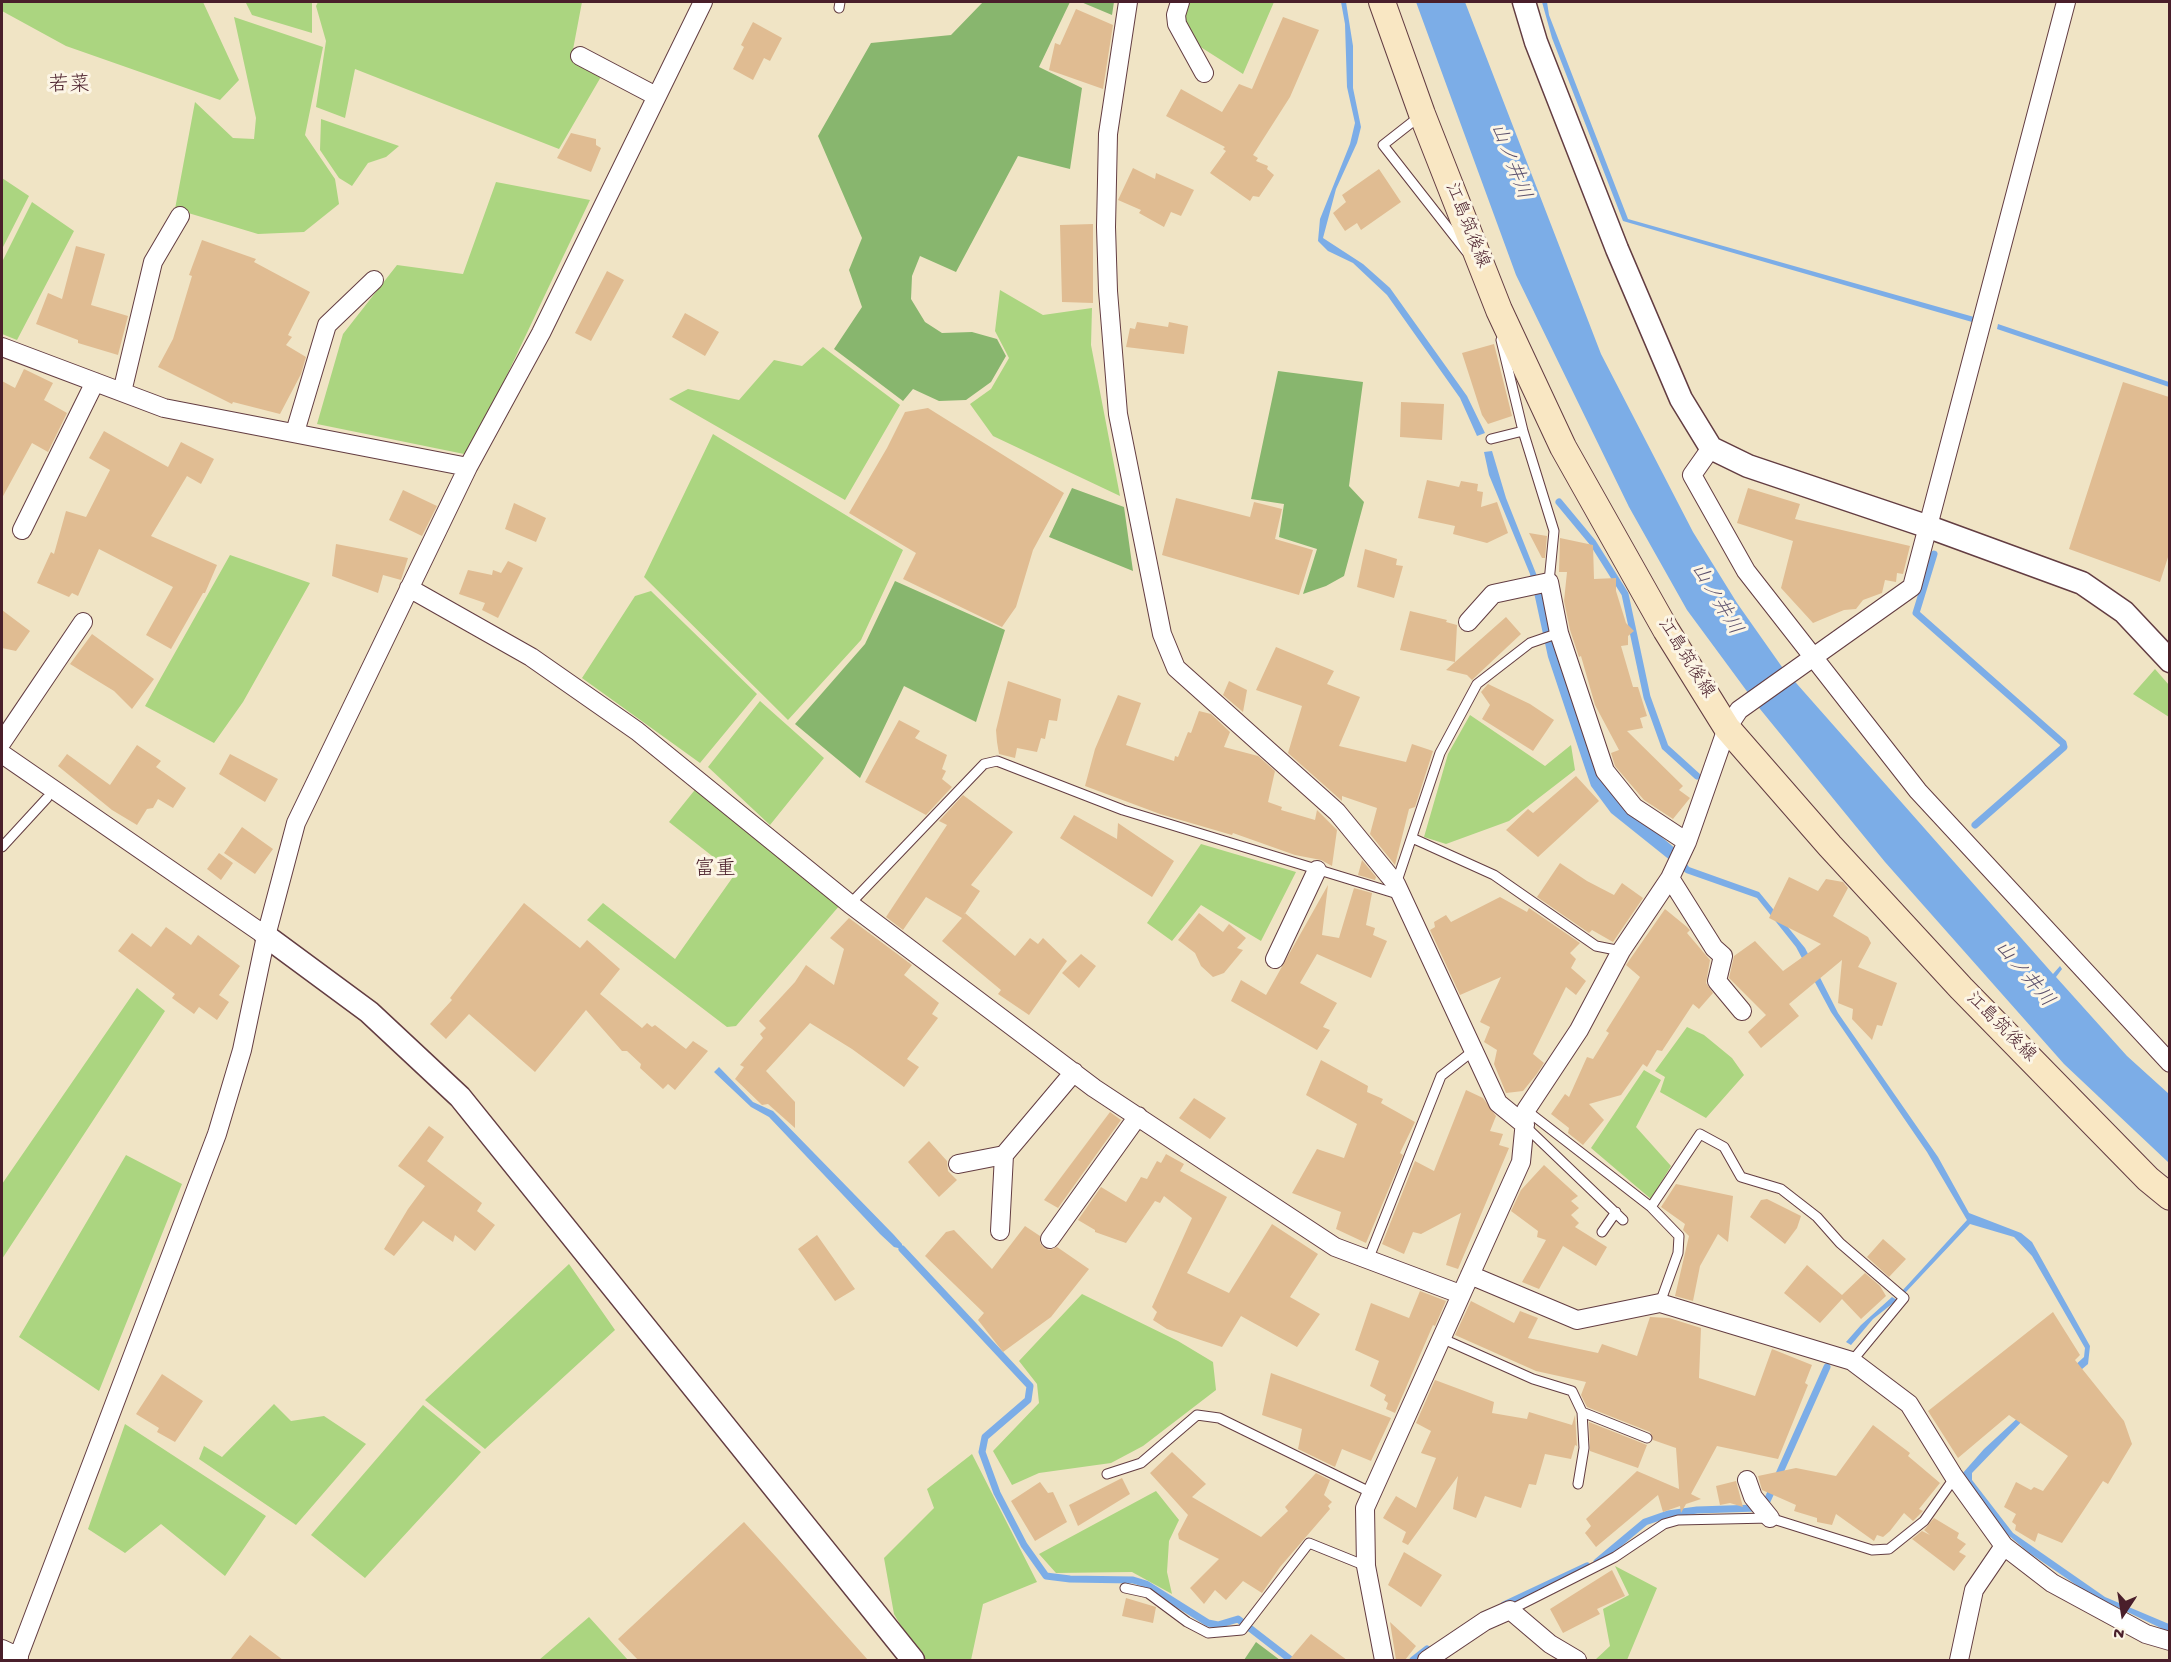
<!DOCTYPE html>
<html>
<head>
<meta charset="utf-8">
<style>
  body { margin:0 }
  #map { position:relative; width:2171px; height:1662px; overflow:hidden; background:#f0e4c5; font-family:"Gochi Hand",sans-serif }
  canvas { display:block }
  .frame { position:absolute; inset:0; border:3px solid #4a1f2b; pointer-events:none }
  .north { position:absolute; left:2093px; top:1584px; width:60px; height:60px; -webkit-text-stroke:4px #fcf5e5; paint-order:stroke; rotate:192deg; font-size:16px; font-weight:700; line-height:24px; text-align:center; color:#4a1f2b }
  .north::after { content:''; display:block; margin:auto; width:21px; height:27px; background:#4a1f2b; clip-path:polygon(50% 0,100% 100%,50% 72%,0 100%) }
</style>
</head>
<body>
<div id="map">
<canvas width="2171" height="1662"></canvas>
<div class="frame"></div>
<div class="north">N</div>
</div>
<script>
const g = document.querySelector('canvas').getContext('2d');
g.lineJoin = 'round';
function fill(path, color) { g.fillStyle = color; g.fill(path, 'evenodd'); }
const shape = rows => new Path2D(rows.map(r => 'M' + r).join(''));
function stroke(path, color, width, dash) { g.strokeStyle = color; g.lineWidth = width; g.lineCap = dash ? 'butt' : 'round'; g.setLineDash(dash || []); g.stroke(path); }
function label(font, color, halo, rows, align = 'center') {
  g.font = font + ' "Gochi Hand","Klee One",sans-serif'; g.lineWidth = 6; g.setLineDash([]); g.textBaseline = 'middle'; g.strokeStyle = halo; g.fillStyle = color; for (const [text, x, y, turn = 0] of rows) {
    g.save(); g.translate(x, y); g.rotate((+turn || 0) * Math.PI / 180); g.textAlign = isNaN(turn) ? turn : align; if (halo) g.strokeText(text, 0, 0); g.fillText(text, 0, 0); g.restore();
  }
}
fill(shape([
  [2,2,203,2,239,80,220,100,66,46,2,11],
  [239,2,312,2,312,33,252,15,246,3],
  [318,2,582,2,571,60,602,75,559,149,355,69,345,118,316,107,326,41,316,6],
  [1187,2,1274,2,1243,74,1199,46,1184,19],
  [234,17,323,47,305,135,335,179,339,204,304,232,258,234,175,209,195,102,233,138,254,139,256,118],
  [321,119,399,146,386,157,368,163,352,186,339,178,320,150],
  [2,178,29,196,2,249],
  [496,182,590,200,469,455,317,424,343,334,397,265,463,274],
  [32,202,74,231,17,340,2,334,2,262],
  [1000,290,1043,315,1092,308,1091,345,1120,496,993,436,970,404,991,389,1009,358,995,331],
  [823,347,900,405,845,500,669,399,688,389,739,400,774,360,802,366],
  [713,434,903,550,861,640,788,720,644,577],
  [230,555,310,583,243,702,214,743,145,706],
  [651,591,757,694,700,763,582,678,635,596],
  [2155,669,2169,685,2169,717,2133,694],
  [760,701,824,758,770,825,708,767],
  [1470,715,1545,766,1571,745,1575,770,1509,821,1446,844,1424,837,1448,754],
  [698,786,840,905,736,1026,727,1027,587,920,603,903,675,959,735,874,669,822],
  [1201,844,1296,872,1261,941,1201,905,1172,941,1147,923],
  [137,988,165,1011,2,1259,2,1184],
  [1687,1027,1704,1035,1732,1058,1744,1075,1706,1118,1660,1092,1665,1077,1655,1071],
  [1644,1070,1661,1080,1636,1127,1671,1166,1651,1199,1591,1148],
  [126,1155,182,1184,99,1391,19,1337],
  [569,1264,615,1330,485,1449,425,1400],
  [1082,1294,1178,1341,1213,1362,1216,1390,1143,1446,1111,1463,1039,1473,1012,1485,993,1451,1039,1403,1037,1384,1019,1361],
  [274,1404,291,1421,324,1416,366,1444,296,1525,199,1459,204,1446,222,1457],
  [423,1405,481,1452,365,1578,311,1535],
  [125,1424,266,1516,225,1576,161,1524,125,1553,88,1529],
  [972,1454,1037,1582,983,1604,971,1660,921,1660,894,1614,884,1558,934,1508,927,1489],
  [1156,1491,1179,1520,1169,1541,1167,1572,1172,1594,1132,1572,1056,1573,1039,1554],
  [1615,1566,1657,1588,1627,1660,1595,1660,1610,1646,1603,1609,1629,1595],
  [589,1617,628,1660,539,1660]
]), '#abd580');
fill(shape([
  [983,2,1070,2,1039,67,1082,88,1070,169,1018,156,956,272,920,256,912,276,911,299,925,322,942,333,972,332,997,339,1006,356,991,382,966,400,939,401,913,389,903,401,834,349,862,307,849,270,862,238,818,136,871,43,951,35],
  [1081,2,1114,2,1112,15],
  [1278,371,1363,382,1349,486,1364,502,1344,576,1326,586,1303,594,1317,549,1279,537,1284,504,1251,499],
  [1072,488,1124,507,1133,571,1049,537],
  [895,581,1005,630,976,722,904,686,860,778,795,724,865,644],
  [1256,1642,1280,1660,1244,1660]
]), '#88b66e');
fill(shape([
  [1341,2,1346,2,1353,46,1353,88,1361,127,1357,143,1336,189,1323,238,1363,264,1390,288,1467,396,1485,433,1477,436,1460,398,1387,295,1353,263,1328,251,1318,241,1320,219,1350,144,1355,123,1347,87,1345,24],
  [1416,2,1465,2,1601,354,1693,532,1737,603,1782,667,2053,974,2060,966,2062,969,2056,977,2127,1056,2169,1094,2169,1163,2064,1064,1885,862,1760,709,1687,610,1629,507,1516,275],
  [1542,2,1547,2,1549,15,1628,219,1974,317,1972,322,1623,221,1552,38],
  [1998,324,2169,382,2169,387,1997,329],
  [1492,451,1506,498,1630,810,1677,850,1689,867,1759,892,1805,948,1838,1013,1938,1157,1969,1213,2021,1233,2032,1242,2090,1346,2088,1364,2028,1415,1972,1473,1972,1480,2013,1533,2105,1597,2169,1624,2169,1632,2088,1593,2028,1552,2000,1528,1962,1474,1984,1449,2084,1357,2085,1348,2032,1256,2014,1237,1970,1224,1905,1293,1902,1291,1967,1220,1927,1152,1831,1012,1796,947,1757,898,1686,873,1611,813,1591,786,1548,657,1530,574,1489,475,1484,452],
  [719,1067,753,1102,773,1111,894,1235,902,1244,902,1249,894,1247,880,1234,769,1117,751,1107,714,1072],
  [1892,1297,1897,1300,1873,1319,1851,1345,1846,1342,1861,1325]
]), '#7cade7');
stroke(shape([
  [1559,502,1593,543,1625,594,1647,697,1665,747,1697,776],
  [1934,554,1916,613,2063,743,2064,747,1975,825],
  [902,1249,1030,1386,1028,1400,985,1437,982,1452,997,1493,1024,1545,1046,1576,1070,1579,1133,1580,1146,1584,1208,1623,1218,1625,1238,1619,1291,1660],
  [1597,1562,1645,1522,1668,1514,1697,1510,1757,1508,1767,1501,1827,1367],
  [1504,1605,1587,1566],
  [1413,1660,1427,1649]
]), '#7cade7', 7);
fill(shape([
  [1076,9,1113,25,1103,89,1049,70,1055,43,1060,45],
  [1283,17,1319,30,1290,97,1253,155,1258,158,1256,161,1268,166,1267,169,1274,175,1259,197,1253,196,1250,201,1210,173,1226,151,1223,149,1225,147,1166,116,1181,89,1222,112,1239,84,1252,89],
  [753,22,782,38,770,61,764,58,753,80,733,69,744,47,741,45],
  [571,133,596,139,596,145,601,148,591,172,557,158],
  [1133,168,1155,179,1156,173,1194,190,1181,216,1171,212,1164,227,1139,213,1141,210,1118,200],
  [1379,169,1401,202,1361,230,1357,223,1345,231,1333,213,1346,202,1342,195],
  [1093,224,1093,303,1062,302,1060,225],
  [202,240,256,259,254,262,310,292,288,335,292,337,286,345,306,357,301,374,280,414,233,402,232,404,158,367,173,339,192,276,189,275],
  [76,246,105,254,91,305,128,316,118,355,78,343,78,340,36,324,48,293,62,299],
  [607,271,624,280,591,341,575,333],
  [685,313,719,332,705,356,672,337],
  [1137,322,1168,327,1169,322,1188,326,1184,354,1126,347,1130,328,1135,329],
  [1494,344,1512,416,1488,424,1482,415,1462,353],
  [24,369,53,383,44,400,67,413,48,452,32,443,2,498,2,381,15,388],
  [2123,382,2169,397,2169,554,2160,582,2069,549],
  [1401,402,1444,404,1442,440,1400,437],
  [928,408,1064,493,1033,550,1016,607,1002,627,903,579,916,553,849,513,887,448,905,412],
  [104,431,168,467,181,442,214,459,201,484,187,476,151,536,217,565,205,593,203,593,171,649,146,635,173,587,99,549,78,596,72,593,69,597,37,583,51,552,54,554,66,511,86,517,110,470,89,458],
  [1427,480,1459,487,1461,481,1478,484,1477,491,1483,492,1481,507,1497,502,1508,533,1487,543,1453,534,1455,526,1418,518],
  [1748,488,1800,504,1795,519,1910,546,1903,574,1897,573,1896,582,1885,580,1882,593,1863,600,1856,609,1844,610,1813,623,1781,588,1793,541,1737,523],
  [403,490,437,506,422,536,389,520],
  [1176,498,1250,517,1254,502,1282,509,1275,539,1313,550,1299,595,1162,555],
  [514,503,546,518,536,542,505,529],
  [1529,533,1547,536,1545,558,1542,558],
  [1560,538,1593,545,1594,579,1616,578,1616,591,1626,623,1634,631,1628,636,1628,645,1621,646,1633,687,1638,687,1647,716,1640,718,1643,728,1627,731,1683,786,1679,790,1690,798,1673,819,1644,800,1615,766,1611,753,1619,750,1595,705,1581,656,1579,657,1570,630,1564,601,1567,572,1559,572],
  [336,544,408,558,401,580,383,575,378,593,332,576],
  [1365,549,1397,559,1396,565,1403,566,1394,598,1357,587],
  [508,561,523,568,498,618,482,610,485,603,459,594,468,570,492,575,493,570,501,573],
  [2,610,30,631,16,651,2,648],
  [1410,611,1447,620,1446,622,1457,625,1455,662,1400,650],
  [1506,617,1521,634,1472,680,1467,675,1446,670],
  [92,634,154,679,132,709,114,691,70,664],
  [1276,647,1334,671,1327,684,1360,697,1339,746,1406,762,1412,744,1433,751,1415,807,1409,809,1395,865,1370,834,1377,808,1342,796,1342,801,1288,753,1302,706,1256,690],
  [1008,681,1061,699,1057,721,1049,720,1045,739,1041,738,1037,752,1017,748,1015,758,999,754,997,742,996,730],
  [1229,681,1247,690,1243,712,1223,695],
  [1488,684,1530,704,1554,720,1533,751,1482,719,1490,705,1481,692],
  [1118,695,1141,703,1126,745,1174,761,1175,756,1178,757,1188,732,1191,733,1199,711,1211,714,1230,732,1224,747,1258,756,1275,771,1268,802,1282,807,1281,810,1315,820,1317,810,1337,830,1332,866,1321,860,1295,855,1233,833,1232,835,1160,814,1085,786,1095,749],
  [899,720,920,731,915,738,947,755,942,769,946,771,942,779,952,787,926,815,865,782],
  [137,745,161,761,156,767,186,788,173,808,158,799,153,808,147,809,137,825,112,810,58,766,67,754,110,785],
  [230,754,278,779,265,802,219,774],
  [1576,776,1599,801,1538,857,1506,830,1528,809,1533,813],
  [963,795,1013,832,971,885,980,891,964,915,965,913,1015,956,1030,938,1038,944,1043,938,1067,961,1029,1015,998,994,1001,990,942,941,962,918,926,897,903,930,886,917,947,825,939,821],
  [1074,815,1117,839,1118,823,1174,861,1152,897,1060,838],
  [242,827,273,849,255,874,224,853],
  [219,853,233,863,221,880,207,869],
  [1362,860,1376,877,1375,880,1358,875],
  [1560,863,1587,881,1614,895,1622,883,1643,898,1613,942,1592,930,1589,933,1537,897],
  [1789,877,1818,891,1826,879,1843,882,1848,888,1833,916,1868,937,1871,943,1858,967,1897,983,1882,1026,1877,1025,1872,1040,1852,1019,1853,1009,1838,1003,1842,960,1789,1004,1799,1016,1761,1048,1748,1032,1766,1015,1729,978,1734,956,1755,941,1783,971,1821,944,1769,918],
  [1328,885,1322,935,1339,938,1354,888,1372,893,1366,925,1375,928,1373,935,1387,941,1371,978,1317,954,1300,983,1337,1003,1323,1027,1330,1030,1317,1050,1231,1001,1241,980,1266,995],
  [1500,897,1527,912,1529,908,1580,943,1570,953,1576,959,1571,968,1586,981,1576,995,1566,987,1533,1054,1544,1063,1536,1075,1523,1091,1506,1093,1494,1064,1497,1050,1484,1042,1490,1027,1480,1022,1501,977,1460,995,1430,930,1435,927,1434,922,1446,915,1451,922],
  [524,903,580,948,587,940,620,969,600,994,642,1028,647,1023,652,1027,655,1025,686,1049,693,1041,708,1051,675,1090,668,1084,663,1089,640,1068,641,1064,627,1051,622,1051,586,1010,535,1072,469,1014,446,1039,430,1024,452,1000,450,998],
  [1665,909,1687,927,1690,930,1687,933,1710,960,1706,983,1713,993,1699,1009,1693,1004,1662,1051,1657,1050,1647,1067,1643,1064,1621,1095,1589,1104,1604,1120,1583,1145,1568,1133,1569,1128,1551,1114,1565,1094,1569,1097,1587,1057,1593,1059,1609,1033,1606,1031,1640,977,1626,965],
  [1199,913,1223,932,1229,924,1246,938,1237,948,1243,950,1224,973,1213,977,1201,966,1195,953,1178,940],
  [849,918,912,965,904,975,939,1003,932,1014,938,1018,907,1059,919,1067,904,1087,852,1049,810,1023,766,1071,795,1102,795,1128,768,1104,762,1105,735,1079,744,1067,740,1065,763,1038,760,1034,766,1028,759,1021,795,982,806,965,834,985,844,949,830,938],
  [166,927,191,945,198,935,240,966,219,995,229,1002,217,1020,199,1007,194,1014,172,998,175,994,118,951,132,933,151,947],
  [1081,954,1096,966,1079,988,1062,973],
  [1321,1060,1368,1086,1367,1092,1383,1099,1381,1103,1415,1122,1400,1153,1403,1155,1366,1243,1336,1229,1341,1212,1292,1193,1317,1149,1344,1158,1357,1124,1306,1095],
  [1466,1090,1483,1098,1496,1116,1490,1131,1503,1134,1499,1145,1509,1148,1458,1269,1446,1265,1461,1213,1421,1234,1413,1232,1404,1254,1382,1244,1415,1161,1434,1171],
  [1194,1098,1226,1118,1210,1139,1179,1118],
  [1110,1112,1121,1120,1058,1208,1044,1200],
  [429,1126,444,1137,427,1161,482,1203,477,1211,495,1225,475,1251,455,1235,453,1242,423,1221,394,1256,384,1249,408,1209,425,1186,398,1166],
  [929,1141,947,1161,948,1171,957,1180,939,1197,908,1162],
  [1166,1154,1184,1164,1180,1171,1227,1197,1187,1273,1229,1293,1272,1224,1318,1254,1290,1297,1320,1314,1297,1347,1241,1316,1222,1347,1167,1329,1153,1320,1157,1312,1152,1307,1192,1218,1164,1196,1160,1203,1155,1201,1126,1243,1095,1232,1095,1230,1078,1220,1101,1187,1126,1202,1141,1177,1147,1179,1157,1161,1161,1163],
  [1544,1165,1578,1196,1571,1201,1579,1208,1571,1215,1579,1223,1575,1227,1607,1247,1596,1266,1563,1246,1539,1289,1522,1282,1546,1240,1537,1237,1538,1231,1511,1211,1521,1190],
  [1676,1184,1733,1196,1728,1242,1718,1234,1700,1266,1693,1301,1675,1296,1689,1236,1683,1230,1685,1224,1661,1207],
  [1767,1199,1801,1216,1797,1228,1785,1244,1750,1217,1761,1200],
  [1025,1226,1040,1236,1040,1243,1044,1248,1049,1250,1057,1247,1089,1269,1051,1317,1003,1352,978,1320,984,1313,925,1256,946,1232,954,1230,992,1269],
  [817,1235,855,1289,835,1301,798,1249],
  [1883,1239,1906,1259,1889,1277,1867,1257],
  [1807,1265,1842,1295,1865,1273,1880,1286,1886,1296,1861,1319,1842,1299,1820,1323,1784,1293],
  [1420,1291,1446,1301,1435,1326,1433,1325,1395,1413,1386,1409,1388,1403,1384,1400,1386,1395,1370,1386,1379,1361,1355,1350,1371,1303,1409,1318],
  [1471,1301,1514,1323,1520,1311,1538,1318,1528,1338,1598,1353,1602,1344,1637,1356,1650,1317,1669,1318,1701,1328,1699,1378,1755,1396,1772,1349,1812,1365,1805,1383,1808,1385,1778,1459,1717,1446,1691,1494,1701,1499,1686,1504,1681,1513,1680,1506,1663,1512,1658,1495,1596,1547,1585,1533,1591,1526,1586,1519,1637,1471,1679,1489,1676,1448,1653,1440,1650,1432,1587,1407,1581,1395,1586,1382,1536,1371,1455,1335],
  [2053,1312,2080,1355,2075,1360,2124,1421,2132,1444,2108,1484,2103,1481,2062,1543,2038,1533,2035,1542,2015,1530,2016,1525,2012,1522,2016,1514,2004,1507,2016,1482,2031,1490,2034,1487,2043,1491,2068,1456,2009,1415,1958,1458,1928,1411],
  [1271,1373,1391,1418,1371,1461,1342,1449,1335,1467,1298,1449,1302,1429,1262,1415],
  [162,1374,203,1401,175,1442,157,1432,159,1428,136,1414],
  [1435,1380,1494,1402,1492,1413,1527,1419,1529,1412,1572,1425,1575,1415,1577,1446,1575,1445,1571,1459,1545,1454,1536,1485,1529,1484,1521,1508,1485,1496,1476,1518,1453,1509,1458,1476,1408,1545,1402,1542,1406,1532,1383,1518,1396,1496,1416,1508,1436,1458,1421,1453,1431,1431,1416,1423],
  [1589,1422,1647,1445,1638,1468,1590,1451],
  [1873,1425,1910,1453,1908,1456,1940,1483,1919,1509,1923,1511,1913,1521,1904,1513,1890,1531,1883,1537,1877,1535,1874,1541,1836,1514,1832,1525,1817,1522,1817,1518,1794,1511,1796,1505,1762,1490,1758,1476,1796,1468,1836,1476],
  [1172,1452,1206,1484,1192,1497,1261,1537,1288,1511,1285,1507,1316,1473,1330,1480,1324,1495,1332,1502,1328,1506,1330,1509,1280,1567,1262,1593,1243,1581,1226,1600,1215,1590,1204,1604,1190,1588,1219,1559,1179,1539,1178,1534,1188,1515,1150,1473],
  [1122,1478,1130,1494,1078,1526,1069,1505],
  [1736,1481,1743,1507,1730,1503,1720,1505,1716,1486],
  [1040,1482,1048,1493,1053,1492,1067,1522,1035,1541,1011,1501],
  [1934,1518,1959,1533,1957,1538,1966,1544,1959,1552,1966,1556,1954,1571,1912,1539,1922,1531,1930,1535,1924,1530],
  [744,1522,777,1558,868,1660,638,1660,618,1639],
  [1404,1552,1442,1575,1421,1607,1388,1585],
  [1612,1570,1625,1596,1597,1609,1600,1614,1563,1633,1550,1609],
  [1126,1598,1156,1607,1153,1623,1122,1616],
  [1390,1622,1416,1646,1405,1660,1396,1660],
  [1311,1634,1347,1660,1289,1660],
  [250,1635,283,1660,230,1660]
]), '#e0bc92');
const service = shape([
  [839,8,840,2],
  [1420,116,1383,145,1466,251],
  [1501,340,1523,431,1554,531,1549,582],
  [1491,439,1523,431],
  [1412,838,1494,875,1596,946,1621,951],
  [2,847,47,798],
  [1396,884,1440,753,1477,684,1530,643,1559,633],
  [850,904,984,764,997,761,1123,810,1401,895],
  [1526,1110,1651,1207,1679,1236,1678,1253,1660,1303],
  [1525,1126,1623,1220],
  [1651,1207,1700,1134,1724,1147,1741,1177,1781,1189,1817,1217,1840,1243,1904,1298,1852,1361],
  [1602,1232,1616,1212],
  [1368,1260,1441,1076,1473,1051],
  [1441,1338,1533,1379,1572,1391,1582,1412,1647,1438],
  [1107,1474,1141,1463,1197,1415,1219,1418,1372,1493],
  [1578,1484,1584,1448,1582,1412],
  [1125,1588,1148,1593,1187,1622,1208,1633,1242,1630,1309,1543,1366,1566],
  [1510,1610,1615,1557,1664,1524,1678,1520,1770,1518,1872,1550,1889,1549,1924,1521,1955,1477]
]);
const minor = shape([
  [1128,2,1108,134,1106,227,1108,291,1118,414,1162,634,1176,668,1337,812,1396,884,1498,1103,1525,1125],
  [1180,2,1176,15,1177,24,1204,73],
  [580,56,656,96],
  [2,347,164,408,468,467],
  [122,392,153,262,180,216],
  [295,432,327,325,374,280],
  [1711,448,1692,475,1746,571,1918,791,2170,1063],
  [22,530,95,382],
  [409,588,531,657,637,731,850,904,1094,1088,1335,1247,1460,1294],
  [1468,622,1493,594,1549,582,1559,633,1605,771,1634,807,1687,842],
  [2,742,83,622],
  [2,754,266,936],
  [1670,878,1714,948,1723,956,1717,981,1742,1011],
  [1275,959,1317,870],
  [958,1164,1004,1155],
  [1000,1231,1004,1155,1074,1072],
  [1050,1239,1138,1116],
  [1470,1275,1577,1320,1660,1303,1852,1361,1909,1404,1953,1475,2004,1546,2052,1583,2146,1634,2170,1641],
  [1747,1480,1753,1497,1770,1518],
  [2,1649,19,1657],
  [17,1660,217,1134,242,1050,266,936,296,823,468,467,541,333,703,2],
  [1384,1660,1366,1566,1365,1508,1521,1162,1526,1110,1579,1030,1621,951,1670,878,1687,842,1727,728,1739,710,1912,587,2066,2],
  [1427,1660,1485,1621,1510,1610,1550,1644,1577,1660],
  [1959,1660,1974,1590,2004,1546]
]);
const tertiary = shape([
  [1524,2,1536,42,1617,249,1681,399,1711,448,1748,466,1929,527,2082,583,2124,612,2170,661],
  [266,936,369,1012,460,1097,913,1660]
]);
const secondary = shape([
  [1382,2,1422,114,1499,310,1563,447,1666,630,1727,728,1830,846,1961,988,2148,1179,2170,1197]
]);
stroke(service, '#633d42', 11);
stroke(minor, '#633d42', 20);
stroke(tertiary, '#633d42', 25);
stroke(secondary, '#633d42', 28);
stroke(service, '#fff', 9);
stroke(minor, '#fff', 18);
stroke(tertiary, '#fff', 22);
stroke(secondary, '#f9e7c3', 26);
label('18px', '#4a1f2b', '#fcf5e5', [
  ["江島筑後線",1466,226,68],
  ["江島筑後線",1685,659,58],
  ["江島筑後線",2000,1028,45]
]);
label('italic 20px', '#5c516d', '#fcf5e5', [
  ["山ノ井川",1509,162,69],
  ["山ノ井川",1715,600,59],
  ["山ノ井川",2023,975,50]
]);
label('21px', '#4a1f2b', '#fcf5e5', [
  ["若菜",69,87],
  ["富重",715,871]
]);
</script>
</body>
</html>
